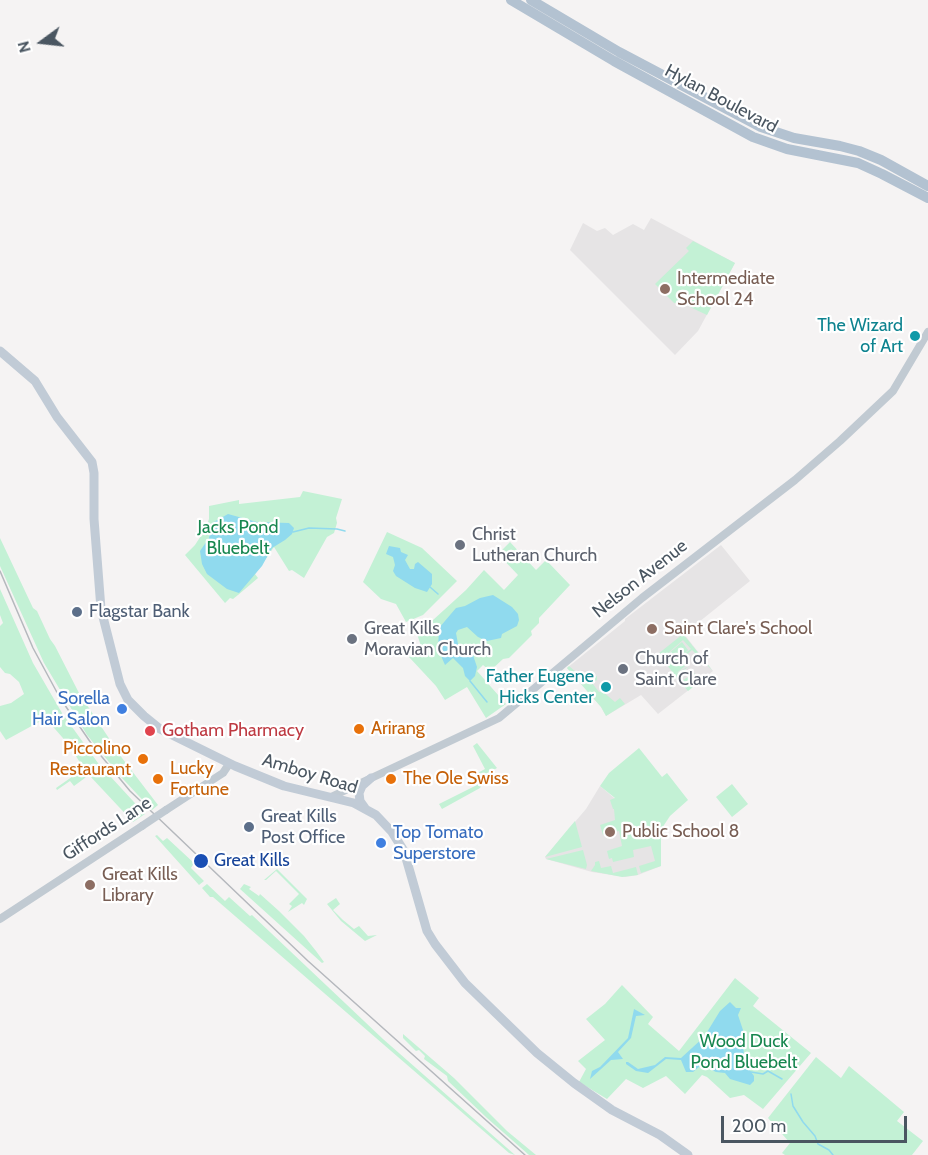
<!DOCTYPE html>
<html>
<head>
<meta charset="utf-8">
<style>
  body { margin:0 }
  #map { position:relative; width:928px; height:1155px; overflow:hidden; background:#f5f3f3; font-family:Cabin,sans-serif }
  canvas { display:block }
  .north { position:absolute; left:12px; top:12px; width:60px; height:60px; -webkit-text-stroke:4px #fff; paint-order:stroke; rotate:255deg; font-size:16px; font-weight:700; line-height:24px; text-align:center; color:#4a5661 }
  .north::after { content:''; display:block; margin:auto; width:21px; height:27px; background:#4a5661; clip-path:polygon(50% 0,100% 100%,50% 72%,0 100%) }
  .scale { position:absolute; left:721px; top:1116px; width:186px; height:27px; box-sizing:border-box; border:3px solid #4a5661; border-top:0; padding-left:8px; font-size:18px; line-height:21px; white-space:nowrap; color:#4a5661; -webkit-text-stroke:4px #fff; paint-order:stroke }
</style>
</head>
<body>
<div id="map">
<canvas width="928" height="1155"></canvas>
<div class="north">N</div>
<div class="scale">200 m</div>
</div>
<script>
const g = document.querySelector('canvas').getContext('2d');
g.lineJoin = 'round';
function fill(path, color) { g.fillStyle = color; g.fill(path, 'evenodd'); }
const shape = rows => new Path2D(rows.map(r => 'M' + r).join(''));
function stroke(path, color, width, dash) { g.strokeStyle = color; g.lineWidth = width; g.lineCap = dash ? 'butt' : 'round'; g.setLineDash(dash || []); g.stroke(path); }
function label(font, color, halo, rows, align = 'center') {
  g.font = font + ' Cabin,sans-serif'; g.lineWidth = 4.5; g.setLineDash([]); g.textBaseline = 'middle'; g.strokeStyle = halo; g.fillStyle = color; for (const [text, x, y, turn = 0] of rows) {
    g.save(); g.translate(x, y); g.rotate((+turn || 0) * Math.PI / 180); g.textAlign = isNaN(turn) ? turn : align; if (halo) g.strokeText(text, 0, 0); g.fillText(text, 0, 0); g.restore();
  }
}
fill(shape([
  [651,218,735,263,698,331,675,355,570,250,583,223,597,231,605,228,613,235,633,224,644,230],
  [721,545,750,581,684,634,713,671,658,714,641,695,606,716,601,707,567,668,625,621,625,619],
  [600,786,660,837,661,866,638,875,625,877,592,872,546,859,545,857,586,809]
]), '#e6e4e5');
fill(shape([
  [693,241,735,263,707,315,692,308,687,304,674,303,655,284,689,251,686,248],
  [303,491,342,499,336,518,337,523,334,533,327,537,304,578,292,570,289,571,274,547,255,574,258,578,238,595,233,599,230,598,225,603,185,555,195,545,206,528,209,519,209,506,239,500,239,504,300,497],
  [387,532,422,548,457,581,423,615,406,622,396,604,381,599,363,582],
  [0,538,33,608,37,611,50,639,55,646,79,693,122,758,158,805,152,810,122,778,87,735,44,663,0,566],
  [510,542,536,570,546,560,570,585,539,618,539,623,531,631,532,635,509,658,503,659,490,671,483,665,477,671,506,704,486,718,467,687,445,700,436,686,409,657,423,652,416,631,433,620,466,590,484,570,504,590,518,575,498,554],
  [0,589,33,663,62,713,98,763,145,814,133,822,89,775,74,786,70,781,57,790,56,788,76,774,79,761,69,745,48,721,39,722,6,740,0,731,0,706,11,703,24,694,19,682,10,674,5,673,0,667,0,626,3,623,0,615],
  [683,634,713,671,692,650,684,657,689,663,675,674,689,666,678,675,682,681,694,673,701,681,688,691,662,659,666,658,672,664,673,663,667,655,682,642,688,650,684,654,691,649,683,640,667,654,660,656,658,654],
  [569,666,588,683,591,683,591,680,597,676,597,680,592,683,599,692,602,691,615,702,620,698,625,704,606,716,601,707,567,668],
  [477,743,497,768,479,778,482,785,480,788,442,809,439,804,477,785,472,776,485,769,473,746],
  [639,748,662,777,667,773,688,800,670,816,664,825,661,834,661,866,641,873,639,866,655,861,651,846,633,850,634,857,613,862,612,858,609,859,607,851,622,846,619,831,603,835,600,825,615,820,614,809,613,809,610,800,615,798,600,786,609,773],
  [732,784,748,804,732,817,716,797],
  [575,821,582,847,545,857,569,828],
  [157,835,163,841,167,838,194,863,191,868,204,881,199,885,155,836],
  [583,850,587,865,586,869,546,859],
  [599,861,601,868,611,866,613,873,636,867,638,875,622,877,591,871,595,865,595,862],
  [277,869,307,899,304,905,302,903,288,912,292,906,289,904,299,894,276,871,266,880,264,880],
  [207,884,225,901,229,897,250,916,252,915,383,1039,515,1155,509,1153,213,897,210,897,202,888],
  [244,884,251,887,249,889,259,896,260,894,279,911,304,936,316,951,324,962,322,963,240,889],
  [336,898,340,904,333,910,343,920,354,929,359,926,368,936,377,935,365,941,341,921,327,904],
  [735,978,759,998,753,1006,811,1053,763,1109,744,1095,730,1098,707,1077,702,1075,685,1094,666,1076,643,1088,626,1079,607,1099,579,1082,586,1069,578,1061,605,1040,586,1019,605,1004,622,985,653,1017,648,1024,679,1051],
  [403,1034,454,1078,507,1131,536,1155,529,1155,487,1118,448,1081,447,1076,424,1059,425,1056,419,1050,416,1051,403,1038],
  [816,1057,841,1078,849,1066,904,1112,897,1121,923,1141,912,1155,785,1155,782,1153,790,1143,768,1118]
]), '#c3f1d5');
fill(shape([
  [228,514,257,522,289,523,294,528,292,534,285,540,272,548,262,566,239,593,227,589,207,574,202,564,200,551,209,538,212,523],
  [389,546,400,548,401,552,408,555,405,560,410,569,414,569,415,564,418,562,432,574,432,584,427,592,415,588,396,576,393,571,395,565,393,557,386,554],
  [493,595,512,607,518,614,519,620,517,626,502,634,501,638,487,641,478,637,467,627,458,630,456,633,458,644,473,655,477,667,475,676,470,681,465,676,463,668,453,658,445,665,438,649,439,628,456,608,465,606,480,598],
  [730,1002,736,1008,741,1008,738,1015,743,1030,744,1062,754,1076,754,1081,750,1085,730,1079,725,1073,716,1072,708,1068,699,1067,693,1072,686,1072,681,1060,666,1059,648,1073,636,1071,626,1064,626,1062,628,1062,638,1069,655,1065,665,1057,681,1058,704,1037,720,1011],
  [634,1009,645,1015,636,1016,631,1038,618,1052,623,1059,611,1060,590,1079,592,1071,600,1067,628,1038]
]), '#90daee');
stroke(shape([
  [293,532,309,528,337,529,345,531],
  [430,587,438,594],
  [470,681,487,702],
  [751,1072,763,1074,768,1071,782,1079],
  [791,1094,793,1106,803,1122,815,1136,818,1144,829,1150,833,1155]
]), '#90daee', 1.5);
stroke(shape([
  [331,797,499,718,642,598,795,480,840,441,893,391,928,332],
  [166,810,223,773,229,764],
  [0,919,142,826]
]), '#c1cad2', 8);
stroke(shape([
  [0,351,35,381,57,417,92,462,94,473,94,519,101,609,120,684,128,700,144,716,160,729,235,766,284,786,354,803,376,815,392,832,404,851,427,931,435,944,465,983,537,1053,574,1083,612,1110,660,1135,688,1155],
  [365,808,360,801,359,793,362,786,371,778]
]), '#c1cbd6', 9);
stroke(shape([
  [511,0,614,61,753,137,787,149,858,163,882,174,928,198],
  [531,0,619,52,761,127,794,138,840,146,859,151,881,160,928,186]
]), '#b3c2d1', 10);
stroke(shape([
  [0,571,33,648,60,698,93,746,130,791,308,961,525,1155]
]), '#b5b8bd', 1.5);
stroke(shape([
  [142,826,166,810]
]), '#c1cad2', 8);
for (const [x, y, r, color] of [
  [665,289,6,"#8d6e63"],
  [915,336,6,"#0f9aa8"],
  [460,545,6,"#6b7280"],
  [77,612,6,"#5c6f8a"],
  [652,629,6,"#8d6e63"],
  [352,639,6,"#6b7280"],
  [623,669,6,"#6b7280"],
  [606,687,6,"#0f9aa8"],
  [122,709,6,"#3f7fe0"],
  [359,729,6,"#e8710a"],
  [150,731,6,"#e0444e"],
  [143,759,6,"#e8710a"],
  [158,779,6,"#e8710a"],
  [391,779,6,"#e8710a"],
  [249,827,6,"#5c6f8a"],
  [610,832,6,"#8d6e63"],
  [381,843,6,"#3f7fe0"],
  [201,861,8,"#1a4fb4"],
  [90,885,6,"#8d6e63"]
]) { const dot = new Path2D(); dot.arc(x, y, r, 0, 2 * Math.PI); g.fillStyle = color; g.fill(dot); stroke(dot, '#fff', 2); }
label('18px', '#4a5661', '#fff', [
  ["Hylan Boulevard",721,99,28],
  ["Nelson Avenue",640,579,-38],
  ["Amboy Road",310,774,17],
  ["Giffords Lane",107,829,-33]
]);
label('18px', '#785e54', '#fff', [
  ["Intermediate",677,279],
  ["School 24",677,300],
  ["Saint Clare's School",664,629],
  ["Public School 8",622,832],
  ["Great Kills",102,875],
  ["Library",102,896]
], 'left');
label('18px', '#0d838f', '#fff', [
  ["The Wizard",903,326],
  ["of Art",903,347],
  ["Father Eugene",594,677],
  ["Hicks Center",594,698]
], 'right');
label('18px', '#17864f', '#fff', [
  ["Jacks Pond",238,528],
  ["Bluebelt",238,549],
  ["Wood Duck",744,1042],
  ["Pond Bluebelt",744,1063]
]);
label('18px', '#5b616d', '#fff', [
  ["Christ",472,535],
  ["Lutheran Church",472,556],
  ["Great Kills",364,629],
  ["Moravian Church",364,650],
  ["Church of",635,659],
  ["Saint Clare",635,680]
], 'left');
label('18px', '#4e5e75', '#fff', [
  ["Flagstar Bank",89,612],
  ["Great Kills",261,817],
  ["Post Office",261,838]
], 'left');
label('18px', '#366cbe', '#fff', [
  ["Sorella",110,699],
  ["Hair Salon",110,720],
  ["Top Tomato",393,833,"left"],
  ["Superstore",393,854,"left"]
], 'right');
label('18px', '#c56008', '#fff', [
  ["Arirang",371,729],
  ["Piccolino",131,749,"right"],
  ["Restaurant",131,770,"right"],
  ["Lucky",170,769],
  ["Fortune",170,790],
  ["The Ole Swiss",403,779]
], 'left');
label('18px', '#be3a42', '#fff', [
  ["Gotham Pharmacy",162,731]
], 'left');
label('18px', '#164399', '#fff', [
  ["Great Kills",214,861]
], 'left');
</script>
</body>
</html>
